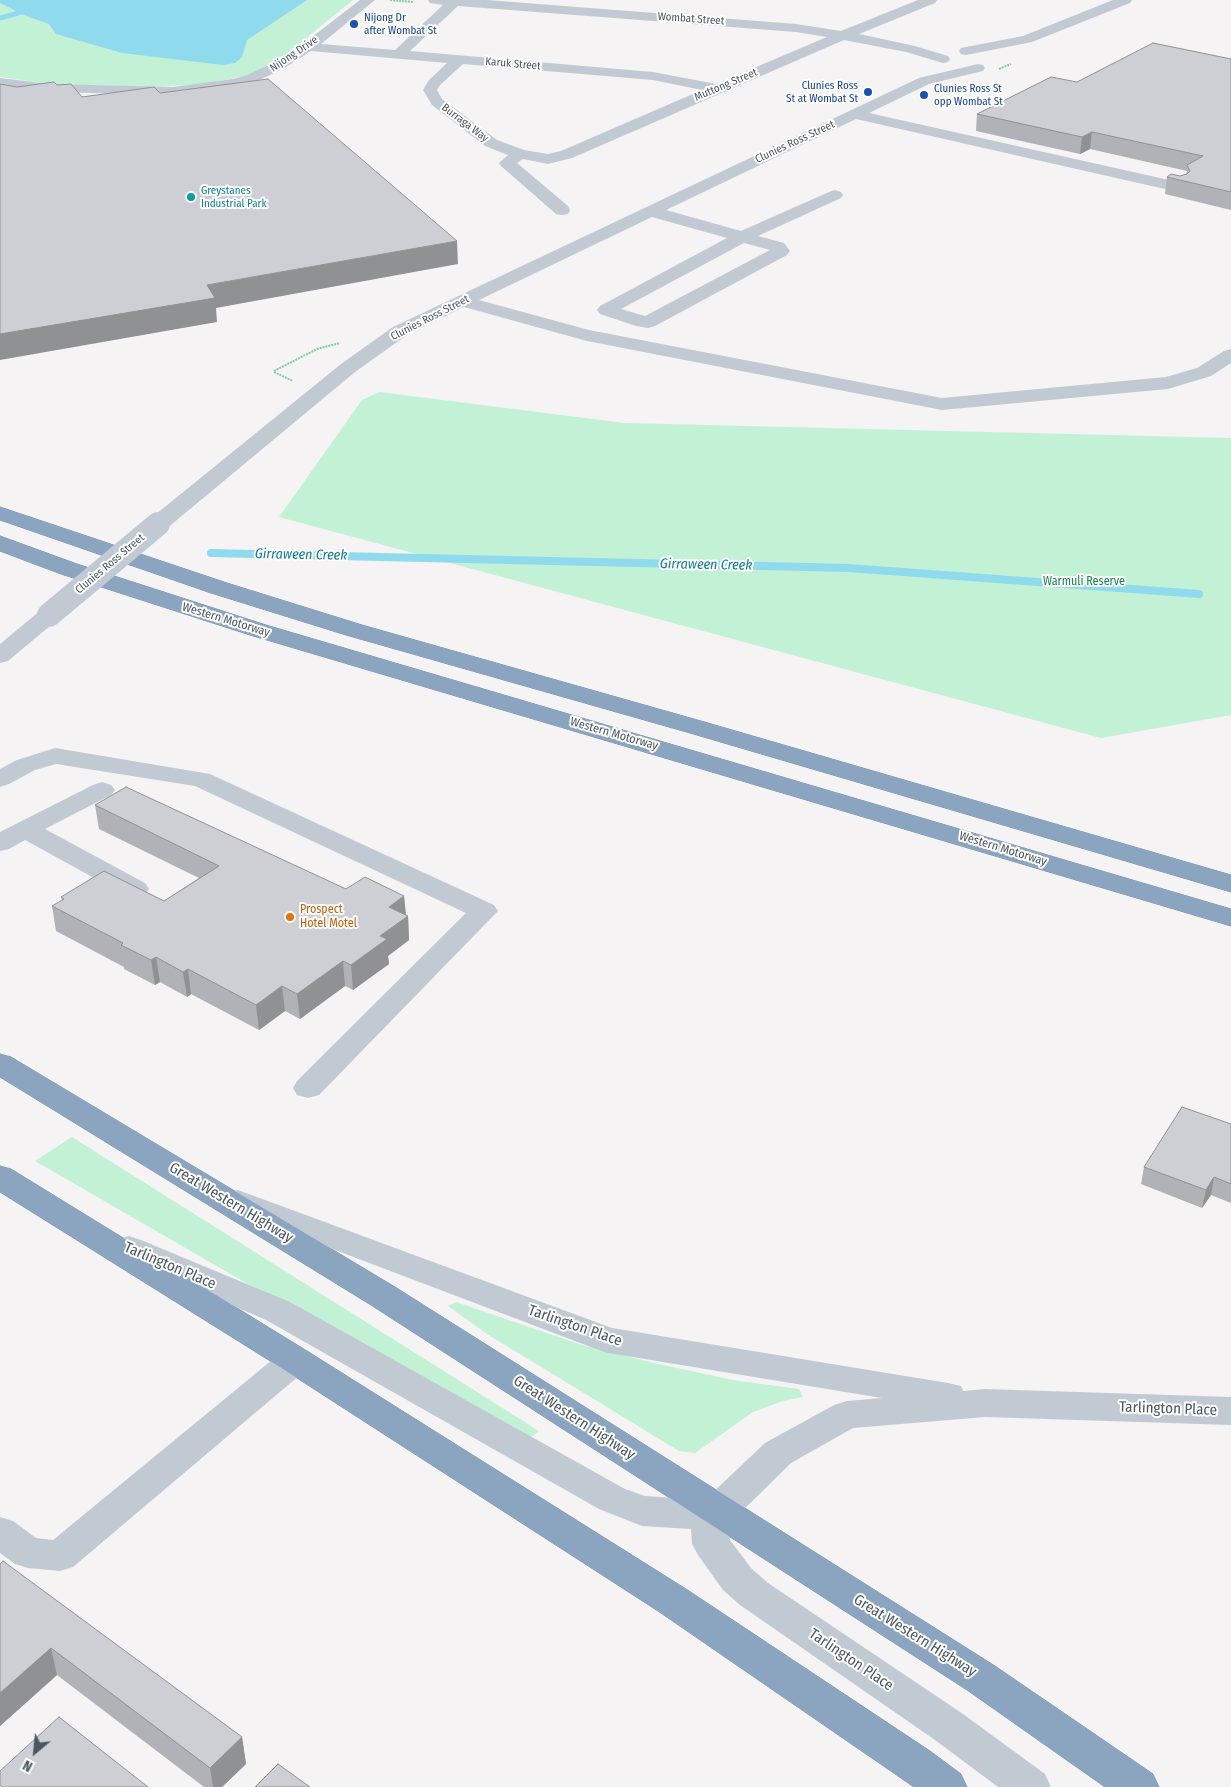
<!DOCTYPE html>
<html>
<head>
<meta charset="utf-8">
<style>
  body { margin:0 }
  #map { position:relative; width:1231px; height:1787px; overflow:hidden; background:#f5f3f3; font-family:"Fira Sans Condensed",sans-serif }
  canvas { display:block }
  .north { position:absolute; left:10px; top:1727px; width:50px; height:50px; -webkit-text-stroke:4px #fff; paint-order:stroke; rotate:208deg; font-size:14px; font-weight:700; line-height:20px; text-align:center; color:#4a5661 }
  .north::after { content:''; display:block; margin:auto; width:18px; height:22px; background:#4a5661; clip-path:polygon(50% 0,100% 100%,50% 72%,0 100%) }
</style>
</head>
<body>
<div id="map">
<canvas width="1231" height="1787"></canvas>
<div class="north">N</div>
</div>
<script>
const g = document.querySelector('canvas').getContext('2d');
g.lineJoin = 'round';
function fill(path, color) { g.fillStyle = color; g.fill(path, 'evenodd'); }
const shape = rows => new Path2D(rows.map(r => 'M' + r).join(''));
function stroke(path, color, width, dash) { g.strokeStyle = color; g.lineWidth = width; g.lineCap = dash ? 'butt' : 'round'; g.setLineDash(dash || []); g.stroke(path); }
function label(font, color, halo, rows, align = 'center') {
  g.font = font + ' "Fira Sans Condensed",sans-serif'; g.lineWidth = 4; g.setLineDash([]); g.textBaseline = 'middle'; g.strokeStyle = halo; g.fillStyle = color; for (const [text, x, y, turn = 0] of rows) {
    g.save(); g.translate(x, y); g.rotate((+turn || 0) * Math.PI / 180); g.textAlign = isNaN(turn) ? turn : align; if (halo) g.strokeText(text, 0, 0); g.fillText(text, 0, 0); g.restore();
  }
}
fill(shape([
  [0,0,353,0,284,56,266,67,244,76,206,84,149,87,47,84,0,77],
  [379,392,625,423,1231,438,1231,715,1101,738,279,517,362,400],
  [72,1137,539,1431,528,1439,286,1306,35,1161],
  [456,1302,585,1346,654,1363,733,1380,799,1389,803,1397,783,1401,753,1412,695,1453,679,1451,487,1334,448,1306]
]), '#c3f1d5');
fill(shape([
  [0,0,307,0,247,40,242,57,235,63,223,65,122,53,56,34,49,24,26,16,0,3]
]), '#90daee');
stroke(shape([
  [0,18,29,10]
]), '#90daee', 5);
stroke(shape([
  [211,553,849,568,1199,594]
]), '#90daee', 8);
const highway = shape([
  [0,507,227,583,362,625,708,723,1231,875,1231,892,690,733,346,635,211,593,0,520,0,507],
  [0,536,77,564,266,625,1231,909,1231,926,250,635,61,574,0,551,0,536],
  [0,1054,11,1057,395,1287,995,1666,1153,1774,1159,1787,1105,1787,967,1690,371,1305,0,1077,0,1054],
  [0,1166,11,1169,307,1351,686,1589,930,1751,961,1774,967,1787,914,1787,658,1611,283,1369,0,1192,0,1166]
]);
stroke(highway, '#7690ad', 1);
stroke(shape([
  [390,0,414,2],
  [999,69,1011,64],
  [274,371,317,349,340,343],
  [274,372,293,381]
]), '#7ad0a6', 2, [2, 1]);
fill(shape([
  [360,0,375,0,321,44,395,50,443,5,430,3,428,0,487,0,796,24,841,31,918,0,937,0,935,3,859,34,915,46,948,56,950,59,948,62,943,63,906,52,844,40,572,158,548,164,523,159,517,163,568,206,570,210,568,214,562,215,556,214,501,166,499,163,508,155,485,146,432,105,423,90,429,80,447,63,311,51,283,69,257,81,234,87,173,95,49,92,0,86,0,78,49,84,173,87,233,79,247,75,273,63,303,44,360,0],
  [458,6,796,32,827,37,716,84,653,72,410,51,458,6],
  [463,64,653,80,702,90,561,151,548,154,524,150,497,140,442,99,437,90,440,85,463,64],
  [1113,0,1132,0,1130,3,1032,42,966,55,961,54,959,51,961,48,966,47,1023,36,1113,0],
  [978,64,983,65,985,68,983,71,929,84,869,113,1178,182,1184,184,1186,187,1184,190,1178,192,856,119,666,210,741,231,829,192,835,190,841,192,843,195,841,198,758,236,784,243,790,251,787,255,655,326,648,328,636,326,600,314,597,310,600,306,727,238,652,217,479,300,589,330,942,398,1166,377,1197,368,1224,351,1231,349,1231,363,1211,376,1168,389,942,410,587,341,464,307,407,335,355,372,166,529,158,530,150,529,147,524,150,519,341,364,393,327,919,78,978,64],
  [744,243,770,250,645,316,621,309,744,243],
  [49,608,57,610,61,615,57,620,8,661,0,663,0,644,41,610,49,608],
  [55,748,210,774,494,905,498,911,319,1095,308,1098,297,1095,293,1088,297,1081,466,913,195,786,56,764,35,770,9,784,0,787,0,769,17,760,55,748],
  [102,782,111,785,115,790,111,795,45,829,145,883,149,889,145,895,135,897,125,895,25,840,9,849,0,851,0,832,93,785,102,782],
  [238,1190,612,1328,948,1383,961,1386,963,1391,985,1389,1231,1397,1231,1425,985,1417,853,1428,791,1463,731,1522,729,1526,730,1540,751,1568,768,1583,963,1714,1045,1774,1051,1787,998,1787,935,1740,740,1605,723,1590,698,1555,692,1544,691,1529,642,1526,599,1509,266,1320,117,1256,112,1248,117,1240,129,1236,141,1240,290,1302,625,1489,645,1496,691,1499,708,1497,765,1443,834,1405,847,1401,882,1398,608,1353,596,1349,227,1209,222,1201,227,1193,238,1190],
  [295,1347,307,1351,312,1360,307,1369,73,1567,60,1571,28,1568,15,1564,0,1553,0,1517,13,1521,36,1538,53,1540,283,1351,295,1347]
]), '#c1cad2');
fill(highway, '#8ba5c1');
stroke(shape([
  [49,615,158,524]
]), '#c1cad2', 24);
fill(shape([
  [1231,59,1231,210,1165,194,1167,177,1180,176,1186,175,1187,171,1090,149,1080,154,976,131,977,114,1077,82],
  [95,805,346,889,404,896,406,915,408,916,409,940,388,956,389,964,353,990,345,986,300,1019,285,1011,259,1030,191,994,187,997,160,982,155,985,124,969,124,967,56,931,52,906,62,900,61,897,164,901,199,878,99,829],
  [1231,1124,1231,1203,1211,1195,1202,1208,1141,1184,1144,1167],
  [0,1564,242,1737,246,1764,222,1787,204,1787,57,1675,0,1726]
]), '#b0b2b7');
fill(shape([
  [1092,132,1090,149,1080,154,1082,137],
  [457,241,458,264,216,308,217,322,0,360,0,334,207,285],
  [404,896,406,917,408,916,409,940,388,956,389,964,353,990,351,965,380,936,389,907],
  [156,957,160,982,155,985,151,960],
  [343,961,345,986,300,1019,297,994],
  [188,969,191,994,187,997,183,972],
  [282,986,285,1011,259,1030,256,1005],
  [1214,1177,1211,1195,1202,1208,1206,1190],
  [51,1648,57,1675,0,1726,0,1693],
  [242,1737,246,1764,222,1787,213,1787,210,1768]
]), '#909195');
const building = shape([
  [1153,43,1231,59,1231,192,1167,177,1171,174,1180,176,1187,174,1190,171,1187,165,1203,156,1092,132,1082,137,977,114,1051,77,1077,82,1153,43],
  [268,79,457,241,207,285,215,298,0,334,0,84,17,87,54,82,57,85,71,84,82,97,154,87,160,93,268,79],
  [126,787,346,889,365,877,404,896,389,907,408,916,380,936,387,939,351,965,343,961,297,994,282,986,256,1005,188,969,183,972,156,957,151,960,121,945,123,943,52,906,64,899,61,897,104,871,164,901,219,866,95,805,126,787],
  [1182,1107,1231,1124,1231,1184,1214,1177,1206,1190,1144,1167,1182,1107],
  [3,1561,242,1737,210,1768,51,1648,0,1693,0,1564,3,1561],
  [59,1717,148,1787,2,1787,0,1785,0,1771,59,1717],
  [278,1764,310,1787,255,1787,278,1764]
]);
fill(building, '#cdcfd5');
stroke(building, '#909195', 1);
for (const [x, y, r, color] of [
  [354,24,5,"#1a4fb4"],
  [868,92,5,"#1a4fb4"],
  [924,95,5,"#1a4fb4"],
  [191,197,5,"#0f9aa8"],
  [290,917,5,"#e8710a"]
]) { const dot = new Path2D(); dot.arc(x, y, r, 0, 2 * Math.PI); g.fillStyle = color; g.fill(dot); stroke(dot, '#fff', 2); }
label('11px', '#164399', '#fff', [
  ["Nijong Dr",364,18],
  ["after Wombat St",364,31],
  ["Clunies Ross",858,86,"right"],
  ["St at Wombat St",858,99,"right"],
  ["Clunies Ross St",934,89],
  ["opp Wombat St",934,102]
], 'left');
label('11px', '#4a5661', '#fff', [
  ["Wombat Street",691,19,4],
  ["Nijong Drive",294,54,-34],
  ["Karuk Street",513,64,5],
  ["Muttong Street",726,85,-23],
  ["Burraga Way",465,123,37],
  ["Clunies Ross Street",795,142,-25],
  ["Clunies Ross Street",430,318,-27],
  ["Clunies Ross Street",110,564,-40]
]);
label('11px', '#0d838f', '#fff', [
  ["Greystanes",201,191],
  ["Industrial Park",201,204]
], 'left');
label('12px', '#17864f', '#fff', [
  ["Warmuli Reserve",1084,582]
]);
label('12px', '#4a5661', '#fff', [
  ["Western Motorway",226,620,17],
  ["Western Motorway",614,734,16],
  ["Western Motorway",1003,849,17]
]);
label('12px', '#c56008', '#fff', [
  ["Prospect",300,910],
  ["Hotel Motel",300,924]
], 'left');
label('italic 14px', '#0c7c9b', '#fff', [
  ["Girraween Creek",301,555,1],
  ["Girraween Creek",706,565,1]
]);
label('15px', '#4a5661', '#fff', [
  ["Great Western Highway",231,1203,31],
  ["Tarlington Place",170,1266,23],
  ["Tarlington Place",575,1326,19],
  ["Tarlington Place",1168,1409,2],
  ["Great Western Highway",574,1418,33],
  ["Great Western Highway",915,1636,32],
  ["Tarlington Place",851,1660,34]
]);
</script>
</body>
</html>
